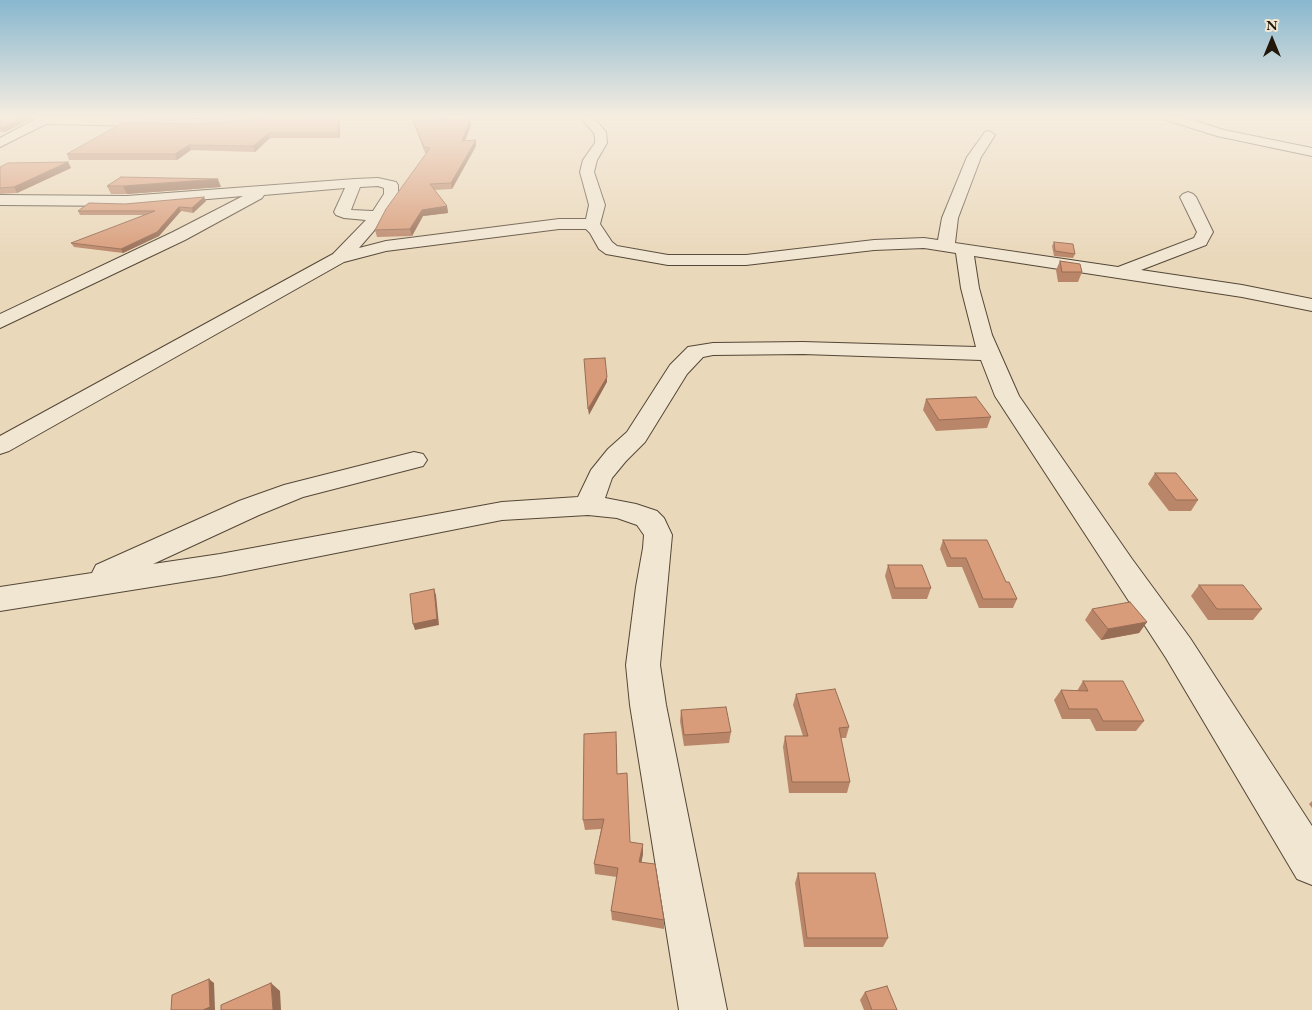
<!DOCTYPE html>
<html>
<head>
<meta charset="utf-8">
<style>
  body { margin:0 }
  #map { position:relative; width:1312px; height:1010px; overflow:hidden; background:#ead8ba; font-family:"EB Garamond",serif }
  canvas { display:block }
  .north { position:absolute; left:1247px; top:15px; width:50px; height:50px; -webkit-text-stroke:4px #f1e6d2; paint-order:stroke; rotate:0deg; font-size:14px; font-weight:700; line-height:20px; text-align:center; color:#22170b }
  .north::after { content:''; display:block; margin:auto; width:18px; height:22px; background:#22170b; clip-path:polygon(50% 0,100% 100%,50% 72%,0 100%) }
</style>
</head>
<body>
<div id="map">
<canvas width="1312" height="1010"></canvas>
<div class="north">N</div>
</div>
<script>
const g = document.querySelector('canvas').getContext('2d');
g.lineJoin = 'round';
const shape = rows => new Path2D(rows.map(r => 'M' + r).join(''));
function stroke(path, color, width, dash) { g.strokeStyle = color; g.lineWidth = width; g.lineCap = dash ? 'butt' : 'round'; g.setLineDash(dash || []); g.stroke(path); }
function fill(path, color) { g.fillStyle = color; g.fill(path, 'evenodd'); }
const minor = shape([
  [39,117,197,119,274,117,268,121,197,127,46,124,0,147,0,138,39,117],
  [580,117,593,117,606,132,607,143,597,160,594,172,605,205,600,224,612,242,617,246,668,255,746,255,874,240,924,238,938,240,942,218,967,157,985,132,989,131,995,135,981,157,958,218,955,243,1118,267,1194,238,1197,232,1180,197,1183,194,1188,192,1193,194,1196,197,1213,232,1208,241,1206,245,1141,270,1242,285,1312,299,1312,311,1242,297,974,256,979,288,992,335,1019,396,1132,559,1190,638,1312,826,1312,885,1297,879,1166,658,995,396,981,360,803,354,713,355,703,357,687,374,645,442,626,461,612,478,605,498,636,504,657,511,664,518,672,535,660,665,666,705,727,1010,679,1010,630,705,626,665,636,587,643,548,644,535,637,525,617,518,588,515,502,520,220,576,0,611,0,587,92,573,96,565,239,501,284,485,414,452,423,454,427,460,423,466,303,497,259,515,153,564,220,554,502,502,578,497,591,470,608,449,627,432,670,365,688,347,713,343,803,342,976,347,961,288,956,253,924,248,874,250,746,265,668,265,606,254,599,249,590,233,586,229,559,229,386,251,344,262,9,451,0,454,0,436,333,254,366,220,344,218,336,215,334,212,345,188,264,195,262,198,185,240,0,328,0,314,173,232,243,196,127,206,0,205,0,195,127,196,355,179,378,178,396,182,398,185,398,194,384,219,359,248,386,241,559,219,586,219,589,205,580,172,583,160,595,143,595,137,594,133,580,117],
  [378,186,384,188,384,194,373,211,351,210,360,187,378,186],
  [1164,117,1183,117,1224,130,1312,148,1312,156,1217,136,1166,120,1164,117]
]);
stroke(minor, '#544737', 2);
fill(minor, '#f1e6d2');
fill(shape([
  [0,117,34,117,5,132,0,132],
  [411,117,429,117,428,120,470,119,471,125,465,141,476,146,452,189,434,190,447,206,448,213,423,216,412,236,377,237,375,230,426,153,425,153],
  [340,123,340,138,270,138,255,152,191,150,177,160,69,160,67,154,195,124],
  [68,162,71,168,17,193,0,194,0,167],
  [107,186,221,187,127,194,111,194],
  [206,201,193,213,181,211,159,236,123,253,74,247,71,243,144,215,80,215,78,211,125,204],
  [1054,242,1075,254,1073,258,1054,256,1052,246],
  [1060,261,1082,272,1078,282,1058,282,1056,270],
  [926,399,991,417,987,428,936,431,923,410],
  [1155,473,1198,500,1191,511,1169,511,1148,484],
  [943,540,1006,582,1017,599,1013,608,979,608,962,567,947,567,940,549],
  [888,565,931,588,927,599,892,599,885,576],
  [1199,585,1262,609,1253,620,1208,620,1191,596],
  [1092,609,1147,622,1139,633,1101,640,1085,620],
  [1083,681,1144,721,1136,731,1096,731,1090,719,1062,719,1054,700,1061,690,1077,691],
  [796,694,849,727,846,738,841,738,850,782,847,793,789,793,783,747,785,736,803,736,793,705],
  [681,710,731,732,729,743,684,746,680,721],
  [617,743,617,774,630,842,643,844,643,854,641,862,664,920,664,929,612,920,611,911,617,877,595,874,594,864,601,829,585,830,583,820],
  [1312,801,1312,808,1309,804],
  [798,873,888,938,883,947,804,947,795,883],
  [865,992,897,1010,864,1010,860,1000]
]), '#ba8669');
fill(shape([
  [24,117,34,117,5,132,2,128],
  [339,118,340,123,340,138,338,133],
  [470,119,471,125,463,146,462,141],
  [269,133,270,138,255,152,253,146],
  [476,140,476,146,452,189,451,183],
  [189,145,191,150,177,160,175,154],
  [68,162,71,168,17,193,14,187],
  [218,179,221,187,127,194,123,186],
  [204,197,206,201,193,213,192,208],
  [447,206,448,213,423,216,412,236,410,229,422,210],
  [179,207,181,211,159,236,123,253,121,249],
  [607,377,607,382,589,415,588,409],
  [434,589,436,595,439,625,415,630,413,624],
  [1147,622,1139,633,1101,640,1108,629],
  [643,844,643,854,640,871,639,862],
  [209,979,214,983,215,1010,203,1010],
  [271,983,280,991,281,1010,273,1010]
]), '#976d55');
const building = shape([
  [0,117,24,117,2,128,0,128,0,117],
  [268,117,339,118,338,133,269,133,253,146,189,145,175,154,67,154,124,122,195,124,267,118,268,117],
  [412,117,427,117,426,120,470,119,462,141,476,140,451,183,430,184,447,206,422,210,410,229,375,230,386,209,430,148,424,147,412,117],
  [68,162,14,187,0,188,0,167,8,163,68,162],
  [121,177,218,179,123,186,107,186,121,177],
  [204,197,192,208,179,207,157,232,121,249,71,243,155,211,78,211,89,203,125,204,204,197],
  [1054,242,1073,244,1075,254,1055,251,1054,242],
  [1060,261,1080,264,1082,272,1062,272,1060,261],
  [605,358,607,377,588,409,584,359,605,358],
  [976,397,991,417,939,420,926,399,976,397],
  [1155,473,1176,473,1198,500,1176,500,1155,473],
  [943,540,987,540,1006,582,1009,582,1017,599,983,599,966,558,951,558,943,540],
  [888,565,922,565,931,588,895,588,888,565],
  [1199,585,1243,585,1262,609,1217,609,1199,585],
  [434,589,437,619,413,624,410,594,434,589],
  [1130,602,1147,622,1108,629,1092,609,1130,602],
  [1083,681,1123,681,1144,721,1103,721,1097,709,1069,709,1061,690,1088,691,1083,681],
  [835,689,849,727,839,728,850,782,792,782,785,736,808,736,796,694,835,689],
  [726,707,731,732,684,735,681,710,726,707],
  [616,732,617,774,627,773,630,842,643,844,639,862,655,864,664,920,611,911,618,868,594,864,604,819,583,820,584,734,616,732],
  [798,873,875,873,888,938,807,938,798,873],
  [209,979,210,1007,203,1010,171,1010,172,995,209,979],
  [271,983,273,1010,221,1010,221,1005,271,983],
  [887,986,897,1010,872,1010,865,992,887,986]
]);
fill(building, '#d89c7a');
stroke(building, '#976d55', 1);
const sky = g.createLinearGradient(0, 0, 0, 259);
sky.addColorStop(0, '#88b7cf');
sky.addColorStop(0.45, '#f6ede0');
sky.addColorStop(1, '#f6ede000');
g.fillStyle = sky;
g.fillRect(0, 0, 1312, 259);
</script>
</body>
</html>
